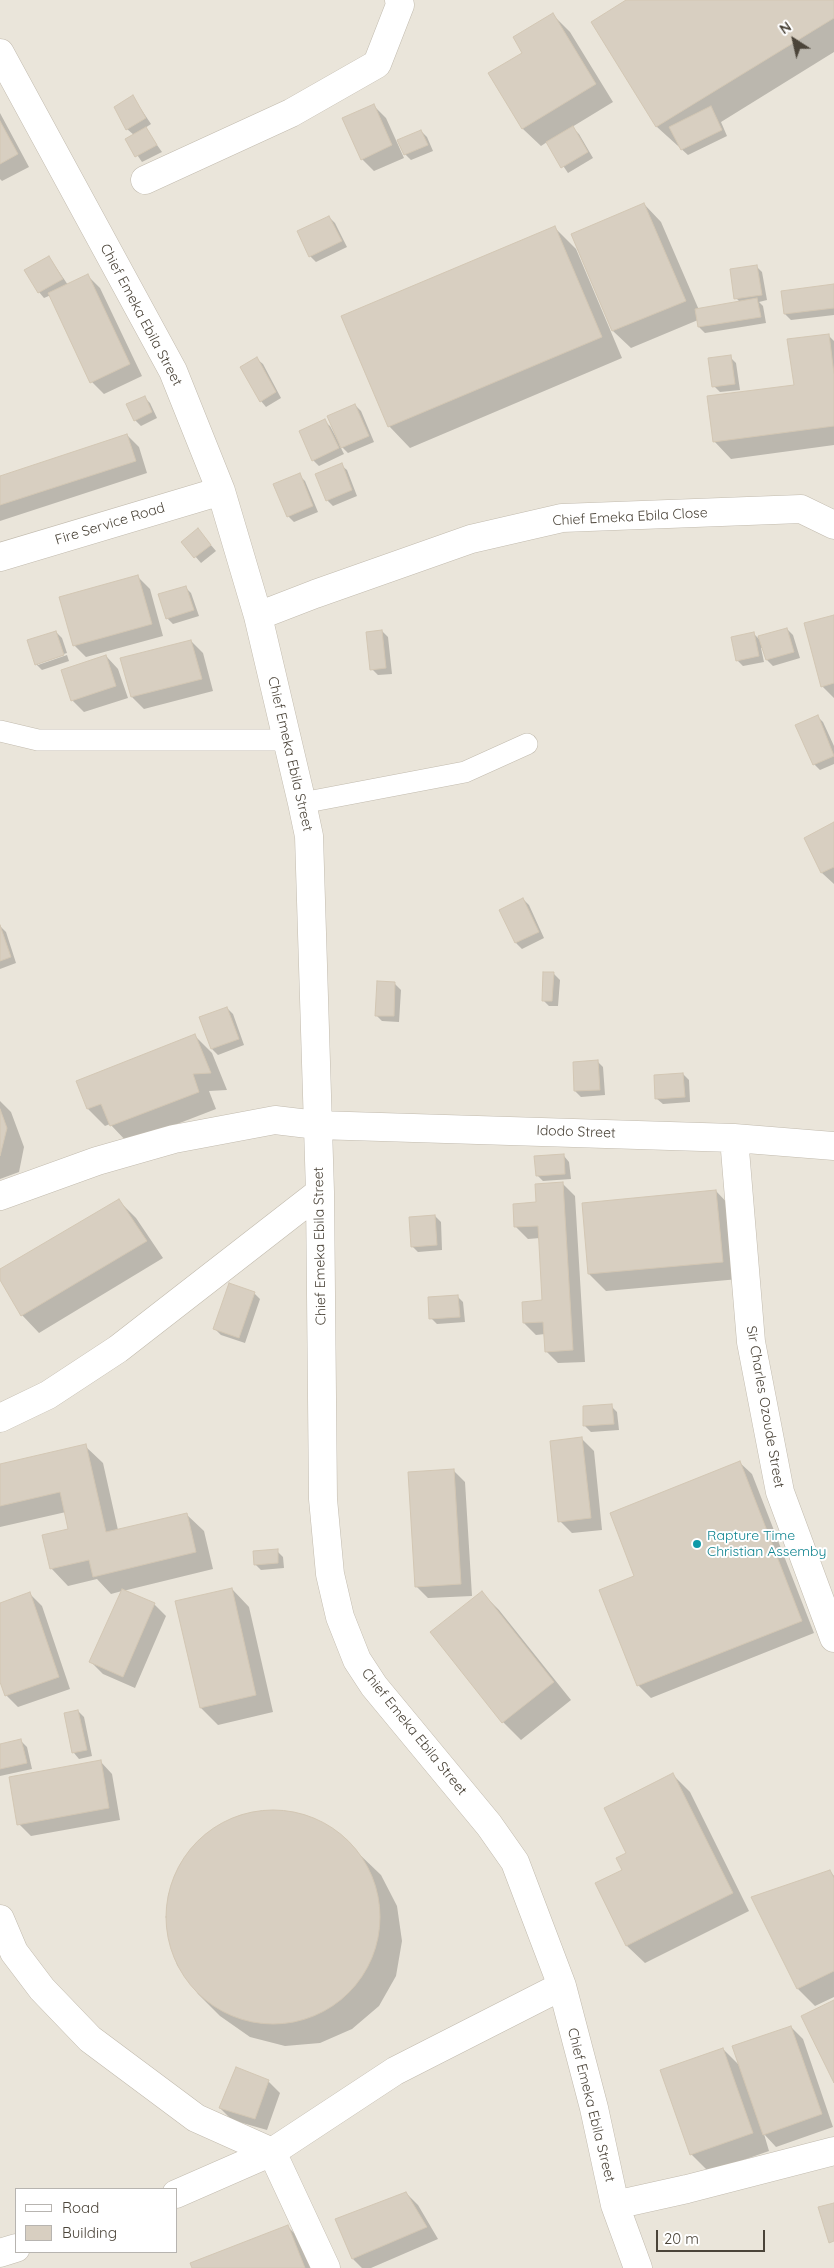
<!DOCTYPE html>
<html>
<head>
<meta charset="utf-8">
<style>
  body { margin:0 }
  #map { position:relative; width:834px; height:2268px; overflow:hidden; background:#f6f3ec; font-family:Quicksand,sans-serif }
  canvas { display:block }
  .legend { position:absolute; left:15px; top:2188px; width:162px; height:65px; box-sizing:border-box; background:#fff; border:1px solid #b7b4b0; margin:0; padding:6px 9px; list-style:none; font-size:15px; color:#4b4439 }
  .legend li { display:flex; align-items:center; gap:10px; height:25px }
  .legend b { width:25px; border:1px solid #b7b4b0 }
  .north { position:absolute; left:769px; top:15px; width:50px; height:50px; -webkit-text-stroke:4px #fff; paint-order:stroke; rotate:325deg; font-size:14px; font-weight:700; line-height:20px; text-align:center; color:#4b4439 }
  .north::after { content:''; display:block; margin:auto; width:18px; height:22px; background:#4b4439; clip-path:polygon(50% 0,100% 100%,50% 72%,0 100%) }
  .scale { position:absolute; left:656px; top:2230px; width:109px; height:22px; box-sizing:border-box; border:2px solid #4b4439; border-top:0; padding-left:6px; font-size:15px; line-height:18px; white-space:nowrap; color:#4b4439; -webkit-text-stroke:4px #fff; paint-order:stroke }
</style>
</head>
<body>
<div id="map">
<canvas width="834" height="2268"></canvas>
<ul class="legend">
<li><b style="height:6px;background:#fff"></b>Road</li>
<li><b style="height:14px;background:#d8cfc1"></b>Building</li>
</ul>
<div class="north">N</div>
<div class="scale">20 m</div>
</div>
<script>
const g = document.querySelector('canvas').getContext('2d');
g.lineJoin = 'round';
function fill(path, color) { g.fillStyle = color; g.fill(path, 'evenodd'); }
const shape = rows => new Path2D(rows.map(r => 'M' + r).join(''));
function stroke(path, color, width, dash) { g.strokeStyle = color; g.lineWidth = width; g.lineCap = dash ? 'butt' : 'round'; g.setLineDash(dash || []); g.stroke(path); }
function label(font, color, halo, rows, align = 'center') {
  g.font = font + ' Quicksand,sans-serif'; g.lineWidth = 4; g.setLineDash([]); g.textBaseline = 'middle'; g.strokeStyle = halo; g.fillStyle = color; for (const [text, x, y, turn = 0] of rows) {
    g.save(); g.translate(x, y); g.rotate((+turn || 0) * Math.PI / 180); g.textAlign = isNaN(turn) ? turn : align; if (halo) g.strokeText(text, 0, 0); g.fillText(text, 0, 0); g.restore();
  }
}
fill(shape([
  [0,0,834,0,834,2268,0,2268],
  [16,2189,176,2189,176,2252,16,2252]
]), '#eae5da');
fill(shape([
  [629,0,834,0,834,52,721,122,727,136,688,155,657,127,593,22],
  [553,15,570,32,613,102,572,127,579,134,593,158,568,173,547,142,541,146,523,129,490,74,524,53],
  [133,97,151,124,145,128,162,152,142,162,127,140,134,135,127,129],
  [374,106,386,118,404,158,374,171,362,159],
  [0,113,29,167,2,181,0,179],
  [421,131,427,137,433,151,411,160,405,154],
  [644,204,661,222,699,310,740,302,736,298,756,266,762,272,767,300,759,302,763,306,766,323,705,333,699,327,698,320,631,348,613,331,573,235],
  [329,217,335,223,347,247,316,262,310,256],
  [555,228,576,249,622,358,410,448,389,426],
  [49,257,68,285,88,276,100,288,142,376,104,394,92,382,51,295,44,298,39,292],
  [834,285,834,315,791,320,785,314],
  [828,335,834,341,834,445,731,459,714,441,795,386],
  [730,357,736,363,740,390,720,392,714,386],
  [257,359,263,364,281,398,266,407,261,401],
  [144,397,150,403,157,418,141,426,135,420],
  [355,405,361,411,374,442,348,453,339,444,344,454,319,466,313,460,324,421,330,426,337,439,339,439],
  [127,435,139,447,147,473,0,521,0,477],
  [341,465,347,470,357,496,333,506,327,500],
  [299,475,305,481,318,512,294,522,288,516],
  [198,530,216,551,201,563,183,542],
  [138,577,150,589,163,636,86,657,74,645],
  [185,587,191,593,199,616,173,624,167,618],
  [834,616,834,698,822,686],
  [787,629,793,635,800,658,773,666,767,660,763,648,761,648,764,662,743,666,737,660,753,633,761,641],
  [382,631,388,637,392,674,378,675,372,669],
  [56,632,62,638,67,653,38,662,38,665,67,655,69,661,42,670,36,664],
  [191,641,203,653,213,691,144,709,132,697],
  [106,656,118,669,128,698,84,712,72,700],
  [818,717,823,722,834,746,834,764,820,770,814,764,797,726],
  [834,824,834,884,822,873,806,838],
  [523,899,529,905,544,938,522,949,516,943,501,910],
  [0,926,6,932,16,963,0,969],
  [554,974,560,980,558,1006,549,1006,543,1000],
  [395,984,401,990,399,1022,382,1021,376,1015],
  [227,1008,233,1014,244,1045,218,1055,212,1049,201,1017],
  [195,1036,212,1053,227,1090,209,1091,216,1109,128,1143,110,1124,105,1126,88,1109,78,1082],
  [597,1061,603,1067,605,1095,581,1097,575,1091],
  [683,1074,689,1080,690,1102,663,1104,657,1099],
  [0,1101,11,1112,24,1147,19,1172,0,1179],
  [564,1156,569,1162,571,1179,543,1181,537,1175],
  [562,1183,575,1196,585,1362,558,1363,546,1351,545,1334,536,1335,524,1323,543,1301,540,1238,528,1239,516,1227,537,1204],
  [716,1191,733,1209,739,1279,606,1291,589,1274],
  [119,1201,136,1218,163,1258,39,1333,22,1315,0,1277,0,1271],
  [435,1216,441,1222,442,1250,418,1252,412,1246],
  [254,1293,260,1299,245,1343,221,1335,215,1329],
  [457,1296,463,1302,465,1322,437,1324,431,1318],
  [611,1406,617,1412,619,1430,591,1432,585,1426],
  [582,1439,594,1451,602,1530,572,1533,560,1521],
  [85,1446,103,1463,118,1530,186,1514,204,1531,213,1569,123,1591,154,1604,166,1616,135,1688,103,1674,91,1662,122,1591,111,1594,97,1579,68,1586,51,1568,70,1530,66,1512,0,1527,0,1466],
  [739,1462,752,1474,814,1633,651,1698,638,1685],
  [453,1470,465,1482,472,1596,428,1598,416,1586],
  [277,1551,283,1557,284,1568,261,1570,255,1564],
  [232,1589,249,1607,273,1712,218,1725,201,1708],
  [482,1593,499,1610,571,1700,521,1740,503,1722,432,1632],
  [30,1594,42,1606,70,1689,18,1707,6,1695,0,1678,0,1604],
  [78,1711,84,1717,92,1756,79,1759,74,1753,65,1714],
  [21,1741,27,1747,32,1769,0,1776,0,1745],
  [100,1761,112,1774,120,1820,31,1836,19,1824],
  [673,1775,690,1792,749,1911,645,1963,627,1946,596,1884,624,1870],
  [268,1811,302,1815,334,1830,381,1875,397,1906,402,1941,396,1976,379,2006,352,2029,320,2043,285,2046,250,2037,220,2016,198,1994,177,1965,167,1931,168,1895,181,1863,204,1836,234,1818],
  [830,1871,834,1876,834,1997,815,2006,798,1989,753,1897],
  [791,2027,803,2039,833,2127,776,2147,764,2134,769,2151,709,2172,691,2154,723,2049,741,2067],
  [268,2081,280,2093,267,2130,232,2120,220,2108],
  [406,2193,418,2205,438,2239,371,2268,362,2268,353,2259],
  [287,2226,305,2244,314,2268,193,2268]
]), '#0003');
const building = shape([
  [626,0,834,0,834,18,656,127,591,22,626,0],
  [553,13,596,84,522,129,488,73,522,53,513,37,553,13],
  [133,95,146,118,126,130,114,107,133,95],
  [374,104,392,145,361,160,342,118,374,104],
  [711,106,722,130,681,150,669,127,711,106],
  [0,121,18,154,0,164,0,121],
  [573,126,588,152,561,168,546,142,573,126],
  [146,127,157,145,135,157,125,139,146,127],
  [421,130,428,145,404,155,397,140,421,130],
  [644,203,686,301,612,331,571,234,644,203],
  [329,216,342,241,309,257,297,231,329,216],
  [555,226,602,337,388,427,341,316,555,226],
  [49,256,63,279,38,293,24,270,49,256],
  [757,265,762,295,734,299,730,269,757,265],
  [88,274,130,364,90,383,48,293,88,274],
  [834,284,834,308,784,314,781,291,834,284],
  [757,298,761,317,698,327,695,309,757,298],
  [829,334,834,374,834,426,713,442,707,396,794,385,787,339,829,334],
  [731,355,735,384,712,387,708,358,731,355],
  [257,357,276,392,260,402,240,367,257,357],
  [145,396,152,412,134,421,126,404,145,396],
  [355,404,369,436,341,448,327,416,355,404],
  [325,419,339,448,312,461,299,431,325,419],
  [127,434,136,461,0,505,0,476,127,434],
  [342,463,352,490,326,501,315,474,342,463],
  [300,473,313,506,287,517,273,484,300,473],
  [198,528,211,545,194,558,181,542,198,528],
  [138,575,152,624,73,646,59,597,138,575],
  [186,586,194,610,166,619,158,594,186,586],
  [834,615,834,683,821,687,804,623,834,615],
  [787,628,794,652,766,660,758,636,787,628],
  [382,630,386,668,370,670,366,632,382,630],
  [56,631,64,655,35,665,27,640,56,631],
  [754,632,759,656,736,661,731,637,754,632],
  [191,640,202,679,131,697,120,658,191,640],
  [106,655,116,686,71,701,61,670,106,655],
  [818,715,834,756,813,765,795,725,818,715],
  [834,822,834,867,821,873,804,838,834,822],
  [523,898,539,932,515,943,499,910,523,898],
  [0,925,11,957,0,961,0,925],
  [543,972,554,972,552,1001,542,1001,543,972],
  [377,981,395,982,394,1016,375,1016,377,981],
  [227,1007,239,1039,211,1049,199,1017,227,1007],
  [195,1034,211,1073,193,1074,199,1092,110,1126,101,1104,87,1109,76,1081,195,1034],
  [598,1060,600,1090,574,1091,573,1062,598,1060],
  [683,1073,685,1097,655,1099,654,1075,683,1073],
  [0,1109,7,1128,0,1156,0,1109],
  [564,1154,565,1174,536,1176,534,1156,564,1154],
  [563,1182,573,1350,545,1352,543,1322,523,1323,522,1302,542,1300,538,1226,514,1227,513,1204,536,1202,535,1184,563,1182],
  [716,1190,723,1262,588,1274,582,1203,716,1190],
  [119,1199,147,1241,21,1316,0,1280,0,1269,119,1199],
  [435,1215,437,1245,411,1247,409,1217,435,1215],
  [229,1283,255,1292,239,1338,213,1329,229,1283],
  [458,1295,460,1317,429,1319,428,1297,458,1295],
  [612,1404,614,1424,583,1426,583,1406,612,1404],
  [582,1437,591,1518,558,1522,550,1441,582,1437],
  [86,1444,106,1532,187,1513,196,1552,93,1577,89,1560,50,1569,42,1535,68,1529,60,1492,0,1506,0,1464,86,1444],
  [740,1461,802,1621,637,1686,599,1590,634,1576,610,1513,740,1461],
  [454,1469,461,1584,415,1587,408,1472,454,1469],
  [278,1549,278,1563,254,1565,253,1551,278,1549],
  [232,1588,256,1695,200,1708,175,1601,232,1588],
  [122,1589,155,1603,123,1677,89,1662,122,1589],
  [482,1591,554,1682,502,1723,430,1632,482,1591],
  [30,1592,59,1677,5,1696,0,1682,0,1603,30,1592],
  [78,1710,87,1750,72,1753,64,1713,78,1710],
  [21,1739,27,1763,0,1769,0,1744,21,1739],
  [101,1760,109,1808,17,1825,9,1777,101,1760],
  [673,1773,733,1893,626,1946,595,1883,622,1870,616,1858,626,1853,604,1808,673,1773],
  '166 1917a107 107 0 1 1 214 0a107 107 0 1 1-214 0Z',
  [830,1870,834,1878,834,1971,797,1989,751,1897,830,1870],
  [834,2000,834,2083,801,2016,834,2000],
  [791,2026,822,2114,763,2135,732,2046,791,2026],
  [723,2048,753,2133,690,2155,660,2070,723,2048],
  [236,2067,269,2080,255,2119,219,2108,236,2067],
  [406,2192,427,2227,352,2259,335,2219,406,2192],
  [834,2203,834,2241,829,2243,818,2207,834,2203],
  [288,2225,305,2268,192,2268,190,2263,288,2225]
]);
fill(building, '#d8cfc1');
stroke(building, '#d3c7b4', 1);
const service = shape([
  [0,731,38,740,287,740],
  [302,803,465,772,527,744]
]);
const minor = shape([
  [0,53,173,371,221,491,258,616,302,803,309,836,320,1192,323,1499,330,1574,340,1617,357,1660,374,1686,489,1825,515,1862,562,1986,594,2108,615,2205,638,2268],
  [145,180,291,113,377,64,400,5,399,0],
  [0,557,221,491],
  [258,616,315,594,471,539,562,518,801,509,834,525],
  [734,1138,751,1342,780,1492,834,1638],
  [0,1196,97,1161,174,1139,275,1120,317,1125,734,1138,834,1146],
  [0,1418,48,1395,118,1349,320,1192],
  [0,1919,14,1952,42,1989,90,2039,196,2118,272,2152,326,2268],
  [176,2194,272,2152,395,2071,562,1986],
  [615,2205,687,2189,834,2151],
  [0,2253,16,2248]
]);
stroke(service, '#c2bbae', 22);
stroke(minor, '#c2bbae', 29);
stroke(service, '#fff', 21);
stroke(minor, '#fff', 28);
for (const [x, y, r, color] of [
  [697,1544,5,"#0f9aa8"]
]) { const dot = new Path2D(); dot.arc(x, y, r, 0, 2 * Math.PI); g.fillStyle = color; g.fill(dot); stroke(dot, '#fff', 2); }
label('14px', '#4b4439', '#fff', [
  ["Chief Emeka Ebila Street",141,315,62],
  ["Chief Emeka Ebila Close",630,517,-3],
  ["Fire Service Road",110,524,-17],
  ["Chief Emeka Ebila Street",290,754,77],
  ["Idodo Street",576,1132,2],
  ["Chief Emeka Ebila Street",320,1246,-91],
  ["Sir Charles Ozoude Street",765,1407,80],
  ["Chief Emeka Ebila Street",414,1732,51],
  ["Chief Emeka Ebila Street",591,2105,76]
]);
label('14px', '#0d838f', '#fff', [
  ["Rapture Time",707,1536],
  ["Christian Assemby",707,1552]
], 'left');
</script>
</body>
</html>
